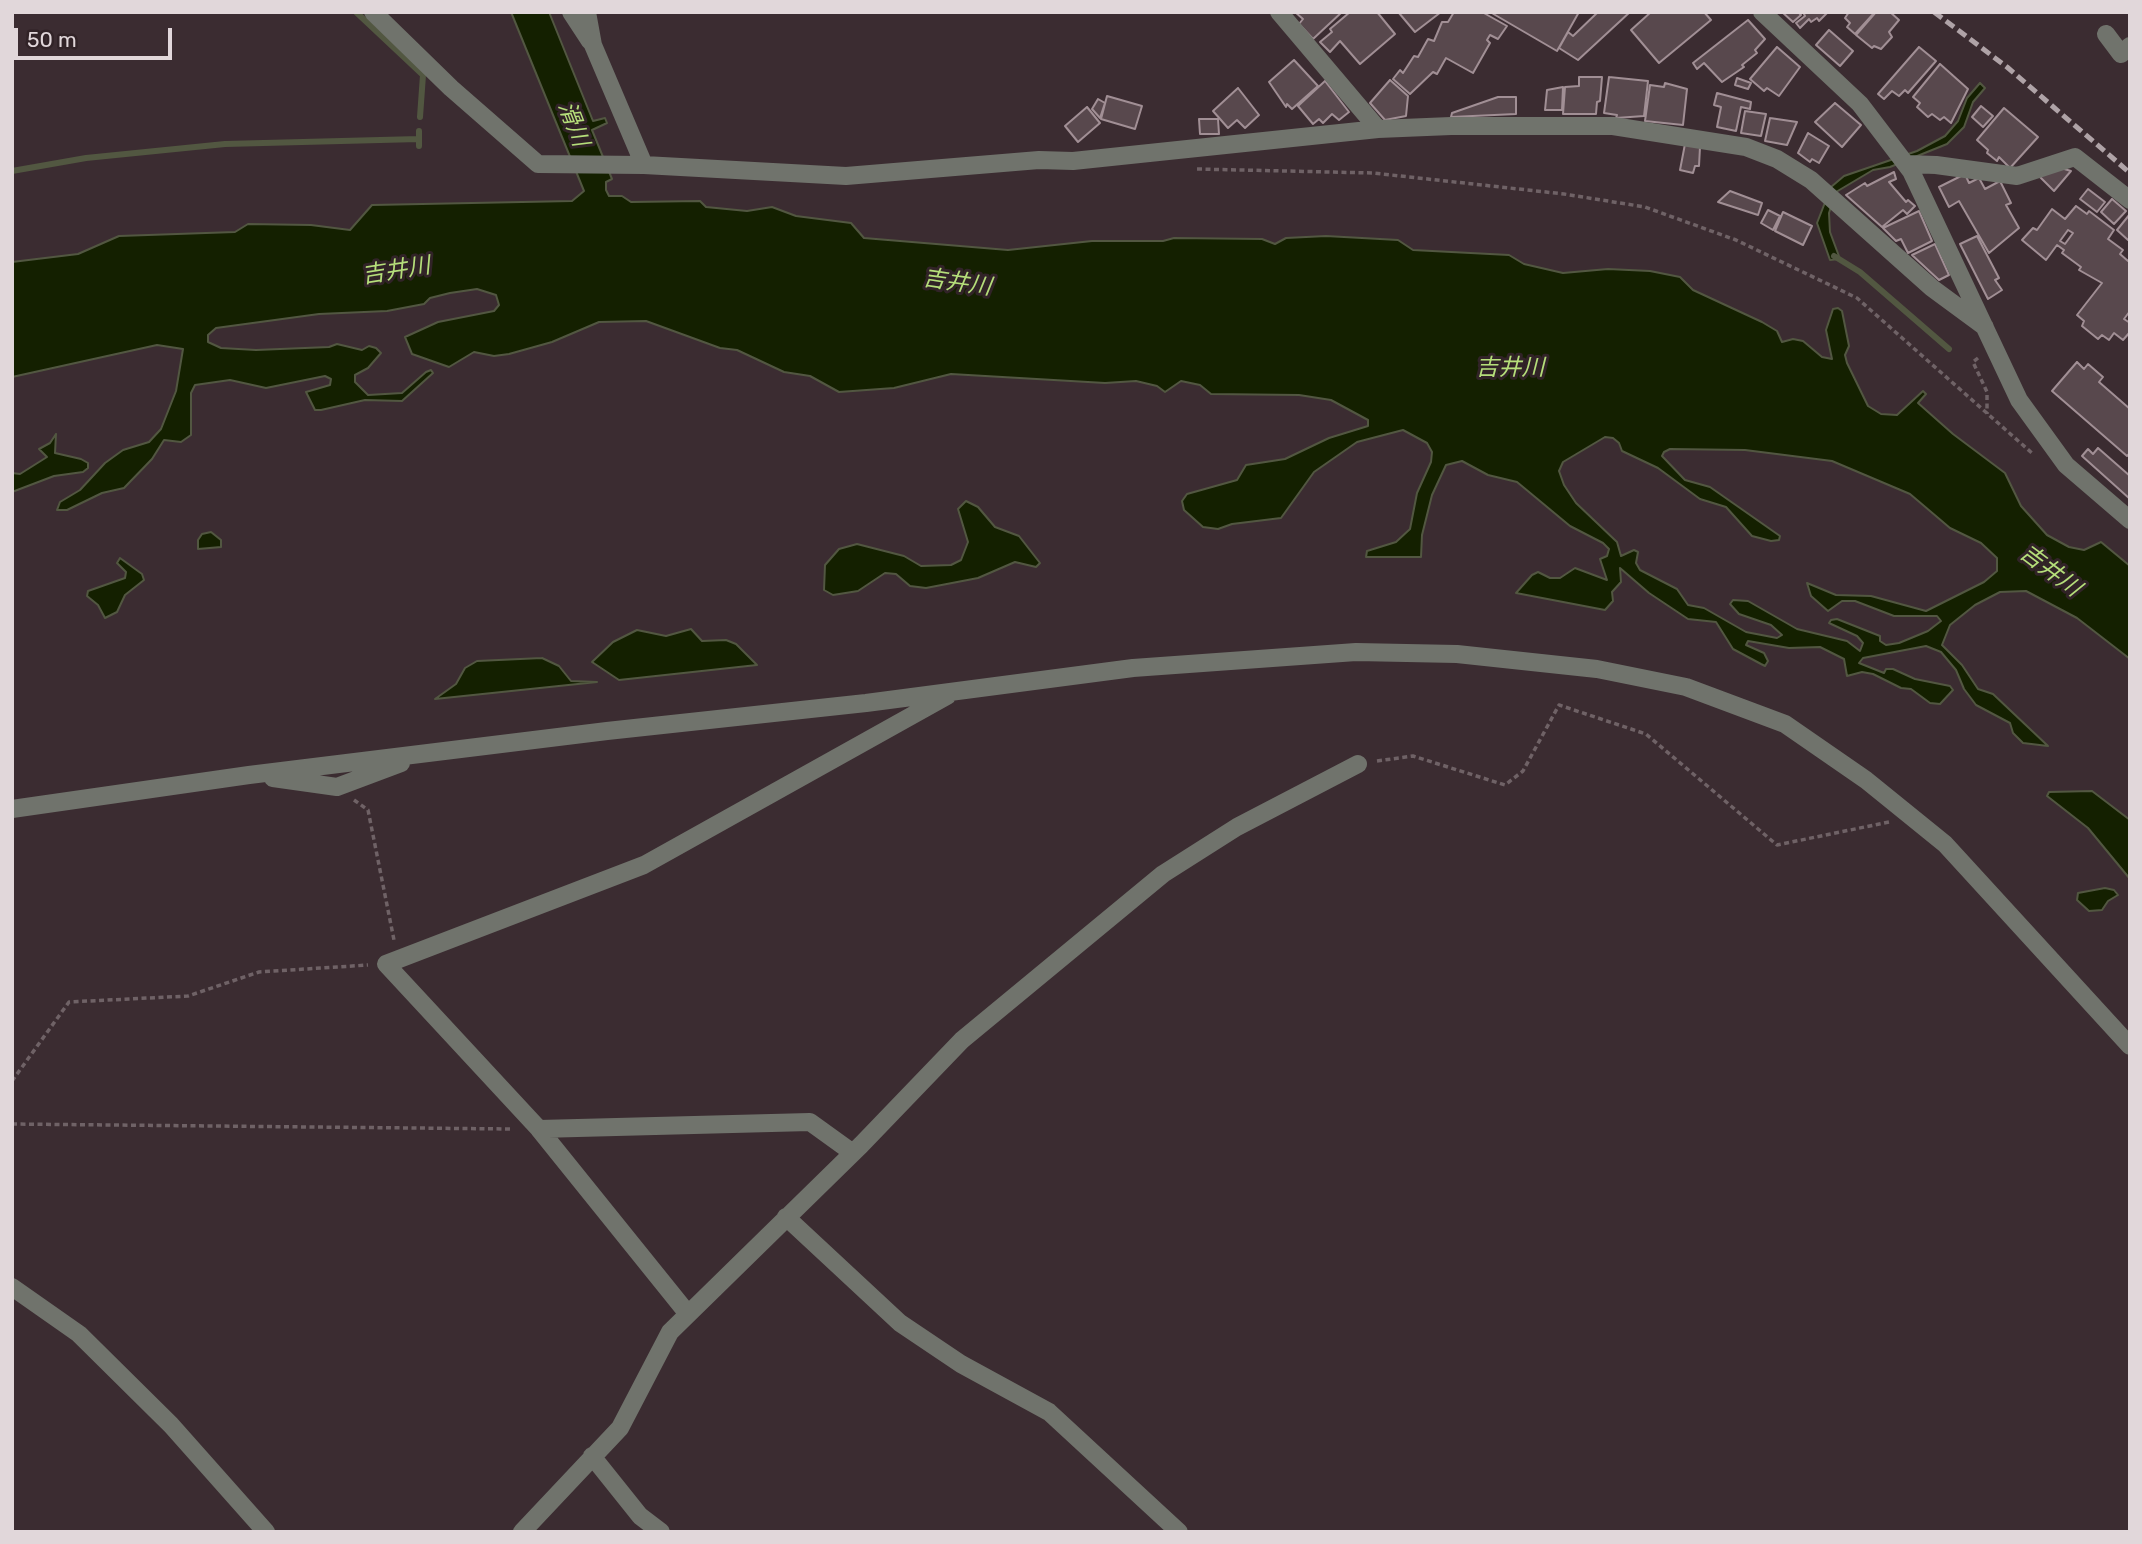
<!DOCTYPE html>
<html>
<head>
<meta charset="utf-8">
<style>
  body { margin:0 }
  #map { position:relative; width:2142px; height:1544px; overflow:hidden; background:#3b2c31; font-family:Rubik,sans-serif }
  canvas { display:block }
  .frame { position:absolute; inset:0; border:14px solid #e1d7da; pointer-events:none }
  .scale { position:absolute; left:14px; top:28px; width:158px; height:32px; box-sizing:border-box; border:4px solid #e1d7da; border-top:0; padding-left:9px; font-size:21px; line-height:24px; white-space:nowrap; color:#e1d7da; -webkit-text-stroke:5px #312327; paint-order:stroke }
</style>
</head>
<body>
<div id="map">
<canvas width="2142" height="1544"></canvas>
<div class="frame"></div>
<div class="scale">50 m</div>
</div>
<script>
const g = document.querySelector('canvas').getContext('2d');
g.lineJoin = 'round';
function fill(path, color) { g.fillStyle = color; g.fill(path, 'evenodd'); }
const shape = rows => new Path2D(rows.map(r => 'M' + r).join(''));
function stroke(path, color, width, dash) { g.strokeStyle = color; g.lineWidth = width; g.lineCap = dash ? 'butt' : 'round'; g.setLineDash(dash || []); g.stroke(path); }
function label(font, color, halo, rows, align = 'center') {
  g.font = font + ' Rubik,"Noto Sans JP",sans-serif'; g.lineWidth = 6; g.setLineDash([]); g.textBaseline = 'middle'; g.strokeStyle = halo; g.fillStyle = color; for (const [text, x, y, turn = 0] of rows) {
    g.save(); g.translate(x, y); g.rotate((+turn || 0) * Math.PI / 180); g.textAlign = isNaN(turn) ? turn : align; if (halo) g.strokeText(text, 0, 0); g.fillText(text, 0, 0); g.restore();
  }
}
const water = shape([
  [511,12,549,12,593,121,605,118,607,123,592,130,612,179,606,182,606,190,609,196,622,196,631,202,700,201,706,207,747,211,772,207,796,216,851,223,864,238,1008,250,1092,241,1163,241,1174,238,1262,239,1275,244,1286,238,1326,236,1398,240,1413,250,1509,255,1524,264,1563,273,1608,269,1650,271,1680,277,1693,290,1762,322,1777,331,1782,342,1793,339,1803,341,1822,357,1832,359,1826,330,1833,309,1838,308,1842,311,1849,346,1845,355,1847,363,1868,406,1881,414,1897,415,1923,391,1926,394,1918,403,1953,434,2005,473,2021,506,2047,535,2069,547,2084,550,2101,542,2130,566,2130,659,2077,618,2026,591,2000,592,1975,605,1950,625,1942,645,1962,665,1978,689,1993,694,2048,746,2023,743,2013,733,2010,723,1976,705,1964,689,1956,670,1941,652,1926,646,1863,658,1859,663,1884,673,1886,669,1893,669,1915,679,1950,686,1953,690,1940,704,1930,703,1911,689,1901,688,1873,674,1862,672,1847,676,1844,659,1820,647,1789,648,1748,641,1746,645,1764,653,1768,661,1765,666,1761,664,1733,649,1716,622,1688,619,1649,593,1620,568,1621,582,1612,592,1613,601,1605,610,1516,593,1532,575,1538,572,1550,578,1560,578,1575,568,1607,580,1600,559,1607,556,1609,549,1603,543,1570,526,1517,482,1488,475,1462,461,1446,465,1432,495,1422,535,1421,557,1366,557,1367,551,1396,542,1410,529,1417,493,1431,462,1432,452,1427,443,1403,430,1357,442,1314,472,1281,518,1232,524,1218,529,1203,527,1184,510,1182,501,1187,494,1237,480,1246,465,1285,459,1329,438,1368,426,1368,420,1331,400,1299,395,1211,394,1200,385,1181,381,1165,392,1157,386,1136,381,1105,383,951,374,894,388,839,392,810,376,784,372,737,350,720,348,646,321,599,322,552,342,509,354,494,356,474,352,449,367,412,354,405,337,438,322,494,311,499,305,496,295,477,289,450,293,430,298,424,304,387,311,319,314,216,328,208,335,208,342,221,348,256,350,329,347,337,344,362,350,369,346,376,348,381,353,368,368,355,375,355,382,368,395,402,393,426,372,431,370,433,373,402,401,365,400,321,410,315,410,306,392,330,385,331,379,325,376,266,388,230,380,195,385,191,393,191,435,181,442,164,440,152,459,124,488,102,493,67,510,57,510,60,502,80,490,105,463,123,450,149,442,161,429,176,391,183,349,157,345,12,377,12,262,78,254,119,236,235,232,248,224,311,225,350,230,372,205,572,201,584,191,511,12],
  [1605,437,1613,438,1619,443,1622,451,1658,468,1700,499,1726,507,1752,536,1771,541,1779,540,1780,536,1710,487,1685,480,1662,456,1664,452,1670,449,1745,450,1832,461,1910,494,1950,528,1981,543,1997,558,1997,571,1984,582,1926,611,1871,596,1836,595,1807,583,1811,596,1828,611,1842,601,1855,601,1894,616,1937,616,1941,621,1928,631,1899,643,1886,645,1880,641,1880,636,1837,619,1831,620,1829,623,1857,636,1863,643,1860,651,1847,641,1797,629,1748,601,1733,600,1730,604,1739,614,1771,625,1782,635,1777,638,1746,632,1704,608,1688,605,1677,589,1640,570,1636,563,1638,552,1634,550,1621,556,1617,542,1576,503,1564,485,1559,471,1563,462,1605,437],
  [1980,83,1985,88,1973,102,1964,127,1947,144,1890,167,1873,170,1836,192,1829,213,1830,232,1840,259,1830,260,1817,223,1831,187,1844,176,1917,151,1945,136,1958,121,1967,98,1980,83],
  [56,434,55,453,81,459,88,463,88,468,83,472,54,476,12,492,12,473,20,474,47,457,39,449,50,443,56,434],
  [966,501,978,507,995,527,1019,536,1040,563,1036,567,1015,562,978,578,926,588,910,586,896,574,885,573,858,591,833,595,824,590,825,565,839,549,857,544,904,556,921,566,951,565,961,560,968,542,958,509,966,501],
  [211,532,221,540,221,547,198,549,198,540,202,534,211,532],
  [120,558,142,574,144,580,125,595,117,612,105,618,98,605,87,596,88,591,125,578,126,572,117,563,120,558],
  [691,629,702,641,726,640,736,644,757,665,619,680,592,662,613,642,637,630,666,636,691,629],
  [542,658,559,666,571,681,597,682,435,699,456,684,465,668,477,661,542,658],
  [2092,791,2130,820,2130,879,2088,828,2047,796,2049,792,2092,791],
  [2105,888,2114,890,2118,895,2108,901,2102,910,2089,911,2077,900,2078,893,2105,888]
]);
fill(water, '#142000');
stroke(water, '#525741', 2);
stroke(shape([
  [356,12,423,75,420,117],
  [419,131,419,146],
  [12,171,86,158,225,144,419,139],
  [1834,256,1860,272,1949,349]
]), '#525741', 6);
const building = shape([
  [1295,12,1342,12,1313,39,1299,24,1303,19,1295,12],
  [1350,12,1377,12,1395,34,1360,64,1340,41,1330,52,1320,42,1332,32,1330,29,1350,12],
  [1441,12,1415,32,1399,13,1400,12,1441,12],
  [1454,12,1482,12,1507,26,1498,39,1490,35,1487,40,1490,43,1473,73,1446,58,1437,74,1433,72,1410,94,1393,79,1400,70,1403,73,1414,56,1418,57,1428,39,1434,41,1442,22,1448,22,1454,12],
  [1490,12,1579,12,1557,51,1490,12],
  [1598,12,1630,12,1578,60,1559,48,1568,32,1573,36,1598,12],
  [1651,12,1704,12,1711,20,1659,63,1631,30,1651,12],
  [1782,12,1798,12,1801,15,1793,22,1782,12],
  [1803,12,1828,12,1819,21,1817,18,1811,22,1809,19,1800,28,1796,23,1805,16,1803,12],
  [1849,12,1875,12,1855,34,1847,27,1850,23,1845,18,1849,12],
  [1876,12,1890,12,1899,20,1889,32,1892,37,1881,49,1874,46,1872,48,1856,35,1876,12],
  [1748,20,1765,39,1755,50,1757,53,1742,65,1744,67,1722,82,1704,63,1697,69,1693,63,1748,20],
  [1829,30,1853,51,1840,66,1816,45,1829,30],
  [1777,47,1800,67,1779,96,1767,88,1764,91,1750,79,1777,47],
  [1919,47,1936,61,1908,93,1905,90,1899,96,1892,91,1884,99,1878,94,1919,47],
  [1294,60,1318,86,1292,109,1287,104,1286,107,1269,82,1294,60],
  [1940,64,1968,89,1951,123,1944,117,1940,120,1932,114,1928,117,1917,107,1920,103,1913,97,1940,64],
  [1579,77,1602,77,1600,101,1597,102,1596,114,1563,114,1565,87,1579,86,1579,77],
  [1609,77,1648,81,1644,116,1616,118,1617,115,1604,113,1609,77],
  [1737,78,1751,83,1748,89,1735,85,1737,78],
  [1390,80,1408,96,1406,116,1385,120,1370,103,1390,80],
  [1325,81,1349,112,1339,120,1332,114,1323,123,1319,119,1313,124,1298,106,1325,81],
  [1665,83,1687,89,1683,125,1645,121,1650,85,1664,87,1665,83],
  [1563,87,1562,110,1545,110,1547,90,1563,87],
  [1238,88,1259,115,1245,128,1237,120,1228,128,1213,111,1238,88],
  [1717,93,1751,102,1750,109,1741,107,1736,131,1717,127,1721,107,1714,105,1717,93],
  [1107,96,1142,106,1135,129,1101,119,1107,96],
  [1498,97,1516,97,1516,114,1451,117,1452,113,1498,97],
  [1098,99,1105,103,1100,118,1092,109,1098,99],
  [1835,103,1861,125,1842,147,1815,122,1835,103],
  [1981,106,1993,116,1983,127,1972,117,1981,106],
  [1087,107,1100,123,1078,142,1065,126,1087,107],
  [2004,108,2038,137,2010,168,1999,157,1997,161,1987,153,1988,150,1977,140,2004,108],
  [1745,111,1766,114,1761,136,1741,133,1745,111],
  [1770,118,1797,122,1787,145,1765,141,1770,118],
  [1199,119,1218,119,1219,134,1200,134,1199,119],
  [1808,133,1829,146,1819,163,1812,159,1810,162,1798,153,1808,133],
  [1685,144,1700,147,1699,166,1695,166,1693,173,1680,170,1685,144],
  [2061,168,2071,171,2054,191,2039,176,2061,168],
  [1894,172,1896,179,1889,182,1906,202,1908,200,1915,206,1907,214,1903,210,1882,227,1846,195,1865,183,1867,186,1894,172],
  [1965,174,1969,183,1979,178,1985,189,2000,181,2011,203,2006,205,2019,228,1989,253,1959,201,1949,207,1939,187,1965,174],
  [2088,189,2105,202,2097,212,2080,199,2088,189],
  [1730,191,1762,203,1758,215,1718,202,1730,191],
  [2112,199,2126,211,2114,224,2101,212,2112,199],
  [2076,206,2087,214,2089,211,2114,230,2108,239,2123,250,2120,254,2128,261,2130,258,2130,311,2124,319,2130,323,2130,332,2123,340,2114,333,2109,340,2102,335,2098,339,2082,326,2084,321,2077,315,2102,283,2079,270,2081,267,2062,253,2064,250,2057,245,2046,260,2022,240,2033,228,2037,230,2052,209,2065,219,2076,206],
  [2068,230,2073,233,2065,244,2060,241,2068,230],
  [1768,210,1780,216,1773,230,1761,223,1768,210],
  [1919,211,1932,241,1908,253,1901,239,1896,241,1883,228,1919,211],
  [1783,212,1812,226,1803,245,1775,231,1783,212],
  [2130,214,2130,239,2128,240,2117,230,2130,214],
  [1977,236,1999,278,1995,280,2002,290,1988,299,1960,244,1977,236],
  [1935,244,1949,275,1939,280,1912,255,1935,244],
  [2077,362,2084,369,2088,364,2103,377,2099,382,2130,409,2130,453,2127,456,2052,391,2077,362],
  [2098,448,2130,476,2130,499,2082,456,2088,449,2093,454,2098,448]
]);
fill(building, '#58484d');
stroke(building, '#a18f95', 2);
stroke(shape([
  [1197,169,1373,173,1564,194,1645,207,1736,240,1857,298,2033,454],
  [1978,358,1973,362,1987,392,1987,414],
  [1377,761,1413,756,1505,785,1523,771,1559,705,1646,734,1777,845,1889,822],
  [354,800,368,810,394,940],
  [12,1081,69,1002,188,996,259,972,368,965],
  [12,1124,513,1129]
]), '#6f6266', 3.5, [5, 3.5]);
stroke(shape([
  [373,12,451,88,538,164,644,165,846,176,1039,160,1073,161,1378,129,1451,126,1613,126,1746,147,1777,159,1811,180,1932,288,1985,327],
  [571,12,590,41],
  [587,12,593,45,644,165],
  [1279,12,1378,129],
  [1762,12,1860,104,1911,171,2019,400,2066,465,2130,520],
  [2106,34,2121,54,2130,46],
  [1906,164,1936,165,2017,176,2075,157,2130,200],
  [273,778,337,787,401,763],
  [12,809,249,775,607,731,866,703,1133,668,1356,652,1457,654,1597,669,1686,687,1785,724,1866,780,1945,844,2130,1046],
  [539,1129,688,1314],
  [853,1153,810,1122,539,1129,386,964,644,865,947,696],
  [786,1217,900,1323,961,1364,1049,1412,1179,1532],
  [12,1287,79,1334,171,1425,266,1532],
  [592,1456,640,1516,661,1532],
  [522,1532,620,1428,670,1332,861,1145,962,1040,1163,874,1237,827,1358,764]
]), '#70736c', 18);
stroke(shape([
  [1934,12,2007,67,2130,173]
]), '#afa3a7', 5, [10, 5]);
label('italic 23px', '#b5de7a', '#312327', [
  ["滑川",573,124,69],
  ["吉井川",396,271,-9],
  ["吉井川",957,283,8],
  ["吉井川",1510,368],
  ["吉井川",2050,571,37]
]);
</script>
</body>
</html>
